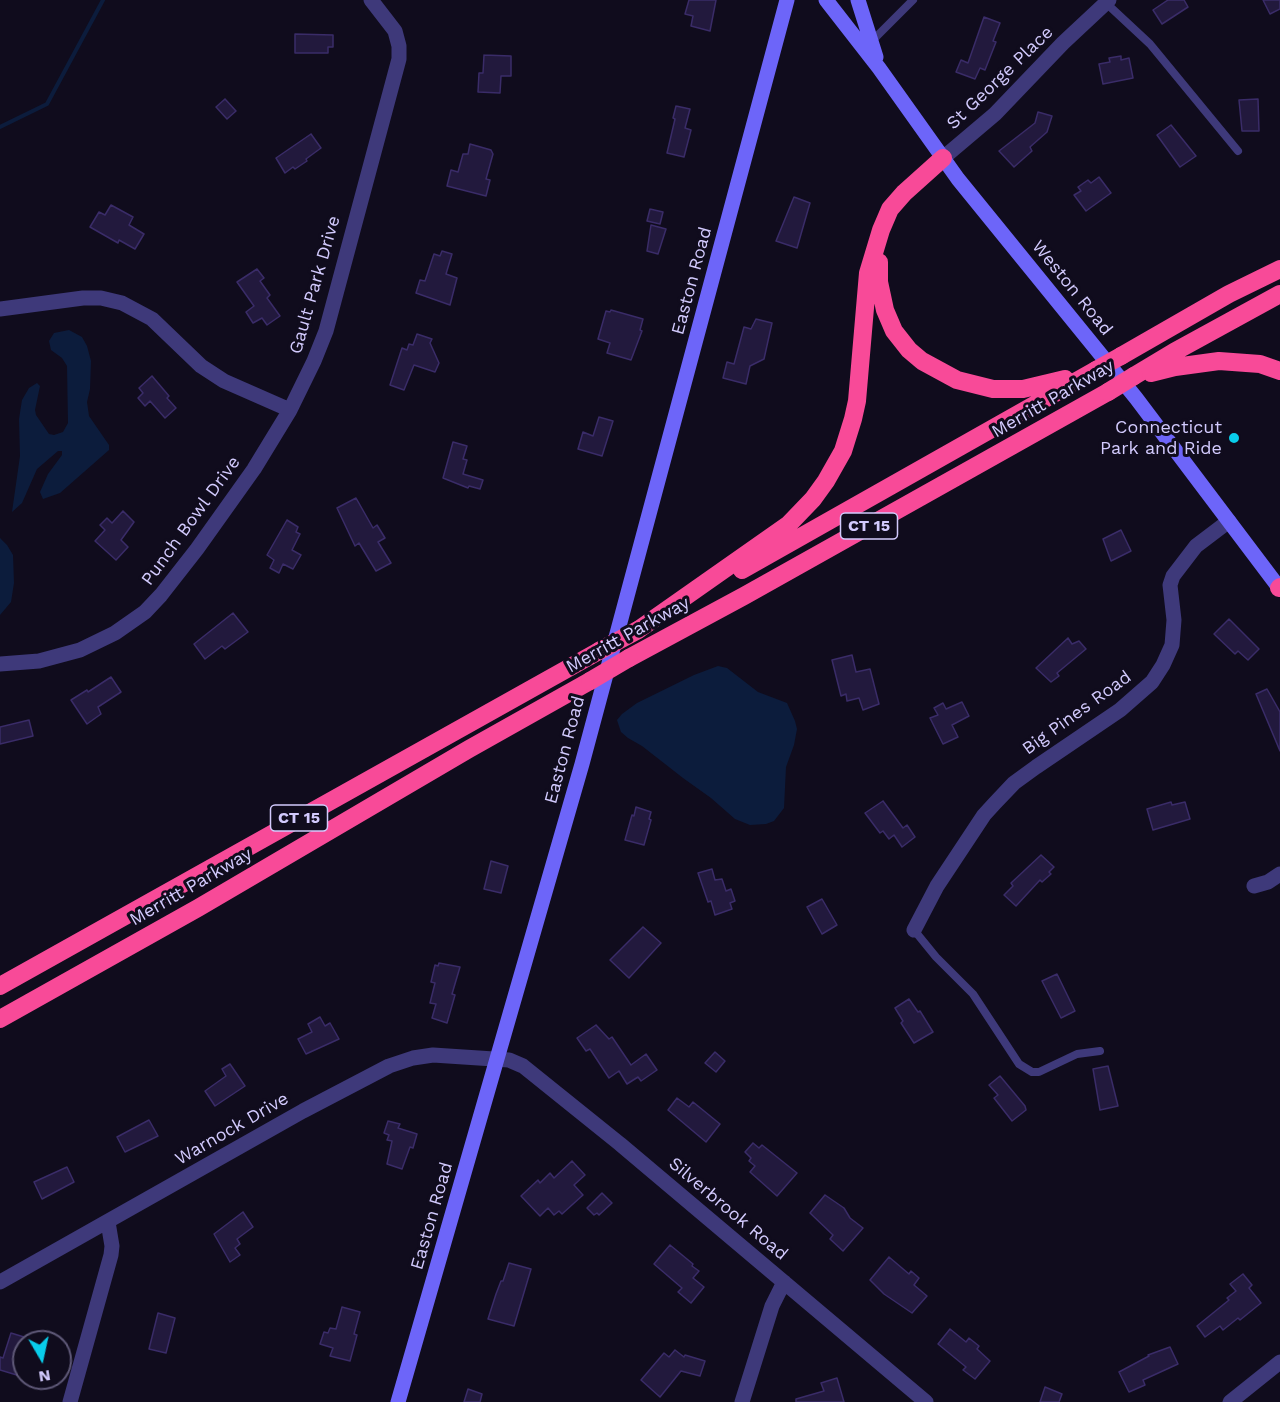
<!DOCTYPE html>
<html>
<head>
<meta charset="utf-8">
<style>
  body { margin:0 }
  #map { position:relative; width:1280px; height:1402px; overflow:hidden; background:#100c1d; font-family:"Work Sans",sans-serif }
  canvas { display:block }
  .north { position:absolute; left:12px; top:1330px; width:60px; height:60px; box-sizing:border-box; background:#100c1d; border:2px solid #5e5877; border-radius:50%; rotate:171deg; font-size:16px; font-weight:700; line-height:24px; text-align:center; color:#d2cafd }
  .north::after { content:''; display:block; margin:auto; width:21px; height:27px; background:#09cdea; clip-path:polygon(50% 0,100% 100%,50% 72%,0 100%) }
</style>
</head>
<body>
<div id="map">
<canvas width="1280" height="1402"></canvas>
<div class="north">N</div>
</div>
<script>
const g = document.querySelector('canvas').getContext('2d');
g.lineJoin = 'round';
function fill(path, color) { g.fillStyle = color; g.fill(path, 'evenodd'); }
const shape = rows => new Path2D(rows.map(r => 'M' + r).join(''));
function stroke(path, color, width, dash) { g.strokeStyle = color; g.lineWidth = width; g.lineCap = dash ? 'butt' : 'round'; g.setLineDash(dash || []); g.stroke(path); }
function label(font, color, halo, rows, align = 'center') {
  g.font = font + ' "Work Sans",sans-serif'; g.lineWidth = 6; g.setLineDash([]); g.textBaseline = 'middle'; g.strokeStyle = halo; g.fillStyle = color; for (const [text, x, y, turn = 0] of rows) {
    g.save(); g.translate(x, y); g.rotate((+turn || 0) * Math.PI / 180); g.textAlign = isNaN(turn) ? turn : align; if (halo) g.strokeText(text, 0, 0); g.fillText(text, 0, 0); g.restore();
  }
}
fill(shape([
  [69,330,82,337,87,346,91,361,90,389,87,402,89,416,109,445,109,450,60,493,43,499,40,492,48,474,62,455,62,451,58,451,37,469,22,503,12,512,20,456,19,419,22,400,29,388,37,383,40,386,35,410,36,415,49,434,54,435,63,432,68,423,67,366,62,358,51,350,49,341,54,333],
  [0,538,7,545,13,555,14,583,11,602,0,615],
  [718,666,727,668,758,692,787,703,795,721,797,729,794,745,786,767,784,808,774,821,766,824,750,825,735,819,711,798,683,778,642,746,628,738,621,732,617,720,622,714,637,703,694,675]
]), '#0c1c3c');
stroke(shape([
  [0,127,47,104,103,0]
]), '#0c1c3c', 4);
const building = shape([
  [689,0,716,0,710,31,691,26,693,16,685,14,689,0],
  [1168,0,1184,0,1188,7,1162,24,1153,10,1168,0],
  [1263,0,1280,0,1280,9,1270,14,1263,0],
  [984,17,1000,23,993,41,996,42,985,70,980,68,975,79,956,72,961,60,968,63,984,17],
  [295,34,333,35,333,47,328,47,328,53,295,53,295,34],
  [484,55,511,56,511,76,501,76,500,93,478,92,479,73,483,73,484,55],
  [1121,56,1121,60,1129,58,1133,78,1103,84,1099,64,1110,62,1109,58,1121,56],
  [225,99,236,111,227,119,216,107,225,99],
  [1258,99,1259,131,1242,131,1239,100,1258,99],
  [676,106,690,109,685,128,691,130,684,157,667,153,675,119,673,118,676,106],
  [1038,112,1052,116,1047,132,1030,147,1032,151,1014,167,999,151,1035,123,1038,112],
  [1171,125,1196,156,1180,167,1157,135,1171,125],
  [311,134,321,148,306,159,307,161,295,169,293,167,285,173,276,158,311,134],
  [470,144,491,150,493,154,486,179,490,180,486,196,447,186,451,170,458,172,463,154,468,154,470,144],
  [1099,177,1111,193,1086,211,1074,195,1081,191,1078,187,1088,180,1091,183,1099,177],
  [794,197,810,203,797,248,776,241,794,197],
  [111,205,133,217,129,225,144,234,135,249,119,240,118,243,90,227,99,212,105,215,111,205],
  [650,209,663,212,660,224,647,221,650,209],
  [651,225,666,229,658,254,647,251,651,225],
  [442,251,452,254,446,274,457,278,450,305,416,293,420,280,425,281,434,254,440,256,442,251],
  [257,269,264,278,260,281,270,295,267,298,280,316,267,325,262,318,253,323,246,312,254,306,237,282,257,269],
  [611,310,643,319,640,330,642,331,631,360,607,353,610,343,598,339,606,311,610,312,611,310],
  [756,319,772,323,764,359,750,366,746,384,723,378,727,362,734,364,744,327,751,329,756,319],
  [417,334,432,339,430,343,439,363,435,372,414,365,404,390,390,385,402,348,407,350,409,344,413,345,417,334],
  [152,376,169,396,167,398,176,408,165,418,150,401,145,406,138,398,143,393,139,388,152,376],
  [599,417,613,421,602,456,578,449,583,432,593,436,599,417],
  [453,442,467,446,463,459,467,460,463,474,483,480,480,489,469,486,468,488,443,478,453,442],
  [356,498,373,528,377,525,385,538,378,542,391,563,376,571,359,543,355,546,337,508,356,498],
  [123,511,134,522,121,540,128,547,116,560,95,541,105,530,100,525,107,518,112,523,123,511],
  [287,520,298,527,296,532,300,534,292,550,301,555,293,569,283,564,279,573,270,568,274,560,267,555,287,520],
  [1121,530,1131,551,1111,561,1103,539,1121,530],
  [233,613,248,632,225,649,222,646,205,659,194,644,233,613],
  [1229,619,1259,649,1248,660,1238,651,1235,654,1214,634,1229,619],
  [1068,638,1072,644,1079,641,1086,649,1057,673,1059,676,1051,682,1036,668,1068,638],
  [852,655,856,672,870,669,879,704,863,710,859,698,847,701,846,694,841,696,832,660,852,655],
  [111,677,121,692,98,707,101,714,87,724,71,700,87,690,88,692,111,677],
  [1267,689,1280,712,1280,751,1256,694,1267,689],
  [962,702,969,716,952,725,958,737,943,744,930,718,938,715,934,708,943,703,946,709,962,702],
  [29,720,33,736,0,744,0,727,29,720],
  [883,801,903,828,907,825,915,837,902,847,894,835,889,839,883,831,880,833,865,813,883,801],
  [1171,802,1172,805,1185,802,1190,819,1153,830,1147,809,1171,802],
  [636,807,651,812,649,819,651,820,644,845,625,840,632,815,634,816,636,807],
  [1041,855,1054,867,1049,872,1051,874,1042,882,1040,880,1016,906,1004,895,1013,886,1011,883,1041,855],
  [491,861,508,866,501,893,484,889,491,861],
  [712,869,715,880,722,879,726,891,731,889,735,901,730,903,732,909,715,915,711,901,708,902,698,873,712,869],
  [822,899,837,925,822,934,807,907,822,899],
  [643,927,661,943,629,978,610,960,643,927],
  [439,963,460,967,452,994,455,995,447,1023,432,1018,436,1004,430,1003,435,983,431,982,435,965,438,966,439,963],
  [1057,974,1075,1011,1061,1018,1042,981,1057,974],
  [909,999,918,1012,920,1011,933,1032,914,1043,901,1023,903,1021,895,1008,909,999],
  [320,1017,325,1026,330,1023,339,1039,306,1054,298,1039,312,1032,308,1024,320,1017],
  [596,1025,609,1039,612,1037,631,1065,646,1054,657,1070,641,1081,638,1077,627,1084,619,1071,609,1078,590,1049,586,1051,577,1038,596,1025],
  [715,1052,725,1061,716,1072,705,1063,715,1052],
  [230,1064,245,1086,215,1106,205,1091,226,1076,222,1069,230,1064],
  [1108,1066,1118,1106,1100,1110,1093,1069,1108,1066],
  [1000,1076,1025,1106,1026,1110,1012,1121,994,1098,998,1095,989,1085,1000,1076],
  [677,1098,689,1107,693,1102,720,1124,706,1142,668,1110,677,1098],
  [149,1120,158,1136,125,1152,117,1137,149,1120],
  [388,1121,400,1124,398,1128,417,1134,413,1148,410,1147,402,1169,387,1164,392,1141,387,1140,389,1135,384,1133,388,1121],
  [753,1143,759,1148,762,1145,797,1173,777,1196,750,1172,755,1166,749,1161,751,1158,745,1152,753,1143],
  [572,1161,585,1175,574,1185,583,1195,562,1214,559,1211,554,1215,548,1208,540,1216,521,1196,538,1180,540,1183,550,1173,554,1178,572,1161],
  [67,1167,74,1182,42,1199,34,1182,67,1167],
  [602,1193,612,1203,599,1215,597,1213,594,1215,587,1208,602,1193],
  [825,1195,844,1208,850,1218,863,1228,843,1251,830,1239,833,1235,810,1213,825,1195],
  [243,1212,253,1227,237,1239,240,1244,235,1248,240,1255,230,1262,214,1234,243,1212],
  [670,1245,693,1264,692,1266,699,1271,693,1278,704,1287,691,1303,678,1292,682,1288,654,1264,670,1245],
  [889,1257,909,1274,911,1271,919,1278,914,1285,927,1296,912,1313,884,1294,870,1280,889,1257],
  [509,1263,531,1269,514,1326,488,1319,496,1294,501,1281,503,1281,509,1263],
  [1243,1274,1252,1285,1249,1288,1261,1303,1240,1320,1238,1318,1223,1330,1220,1326,1205,1337,1197,1326,1229,1300,1227,1298,1236,1291,1230,1284,1243,1274],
  [342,1307,360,1312,354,1334,357,1335,350,1361,330,1356,333,1348,320,1344,324,1332,328,1333,330,1328,336,1329,342,1307],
  [158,1313,175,1318,166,1353,149,1349,158,1313],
  [950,1329,966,1342,969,1338,979,1346,977,1349,990,1361,975,1379,963,1370,966,1367,938,1344,950,1329],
  [11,1333,24,1337,24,1365,20,1376,0,1370,0,1357,3,1358,11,1333],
  [1170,1347,1178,1364,1143,1380,1145,1385,1129,1392,1119,1372,1149,1356,1148,1355,1170,1347],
  [675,1350,684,1357,685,1355,705,1361,700,1376,681,1371,660,1397,641,1380,664,1353,669,1357,675,1350],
  [837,1378,844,1402,796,1402,796,1399,824,1391,821,1383,837,1378],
  [1045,1387,1062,1394,1059,1402,1040,1402,1045,1387],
  [468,1389,482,1394,480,1402,464,1402,468,1389]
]);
fill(building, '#22193d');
stroke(building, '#3a2c68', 1.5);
stroke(shape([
  [1106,3,1150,44,1238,151],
  [872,41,913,0],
  [914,930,936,957,973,994,1019,1064,1032,1072,1039,1072,1077,1054,1100,1051]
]), '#3e397a', 8);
stroke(shape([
  [943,158,995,114,1063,43,1109,0],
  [0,309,83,298,101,298,122,303,152,319,201,366,224,381,290,410],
  [0,664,39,661,80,650,115,633,145,612,161,595,197,549,254,469,290,410,314,361,326,331,399,59,399,46,395,31,371,0],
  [1254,886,1268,882,1280,874],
  [914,930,937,886,984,815,995,803,1014,783,1036,767,1120,710,1152,682,1163,665,1172,645,1174,620,1170,585,1173,576,1196,546,1229,521],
  [0,1282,303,1111,389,1066,413,1058,433,1055,509,1060,523,1066,620,1144,926,1402],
  [70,1402,111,1255,112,1246,108,1222],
  [742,1402,772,1306,784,1282],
  [1230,1402,1280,1362]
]), '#3e397a', 15);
stroke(shape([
  [826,0,879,68,958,179,1136,398,1280,589],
  [858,0,876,57],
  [398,1402,582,764,787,0]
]), '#6d65f9', 15);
stroke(shape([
  [879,262,879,282,885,310,894,331,909,350,922,361,957,380,993,389,1023,389,1065,379],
  [1121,356,1229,294,1280,269],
  [1151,373,1175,367,1219,361,1260,364,1280,371],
  [1134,376,1174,352,1280,294],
  [742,570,1096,370],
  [1279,588,1280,587],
  [638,630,789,524,813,499,826,481,843,451,853,419,857,401,868,273,881,230,890,209,904,193,943,158],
  [629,658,744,596,1108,392],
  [0,986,599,651],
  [0,1019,198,908,469,749,590,681]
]), '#f84a98', 18);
stroke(shape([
  [1096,370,1121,356],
  [1108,392,1134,376],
  [599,651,638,630],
  [590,681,629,658]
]), '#f84a98', 18);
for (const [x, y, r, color] of [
  [1234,438,6,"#09cdea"]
]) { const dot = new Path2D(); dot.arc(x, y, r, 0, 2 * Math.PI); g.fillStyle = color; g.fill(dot); stroke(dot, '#100c1d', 2); }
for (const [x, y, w] of [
  [869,526,57],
  [299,818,57]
]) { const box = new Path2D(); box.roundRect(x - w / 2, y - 13, w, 26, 4.5); g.fillStyle = '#100c1d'; g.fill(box); stroke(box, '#d2cafd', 1.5); }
label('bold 16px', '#d2cafd', null, [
  ["CT 15",869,526],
  ["CT 15",299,818]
]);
label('18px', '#d2cafd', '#100c1d', [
  ["St George Place",1000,78,-44],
  ["Easton Road",692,281,-75],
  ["Gault Park Drive",315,285,-74],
  ["Weston Road",1072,288,51],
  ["Merritt Parkway",1053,399,-30],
  ["Punch Bowl Drive",191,521,-54],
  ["Merritt Parkway",628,635,-29],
  ["Big Pines Road",1077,713,-36],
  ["Easton Road",565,750,-75],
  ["Merritt Parkway",191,887,-30],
  ["Warnock Drive",232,1129,-30],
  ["Silverbrook Road",728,1209,40],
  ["Easton Road",432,1216,-74]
]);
label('18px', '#d2cafd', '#100c1d', [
  ["Connecticut",1222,428],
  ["Park and Ride",1222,449]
], 'right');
</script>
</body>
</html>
